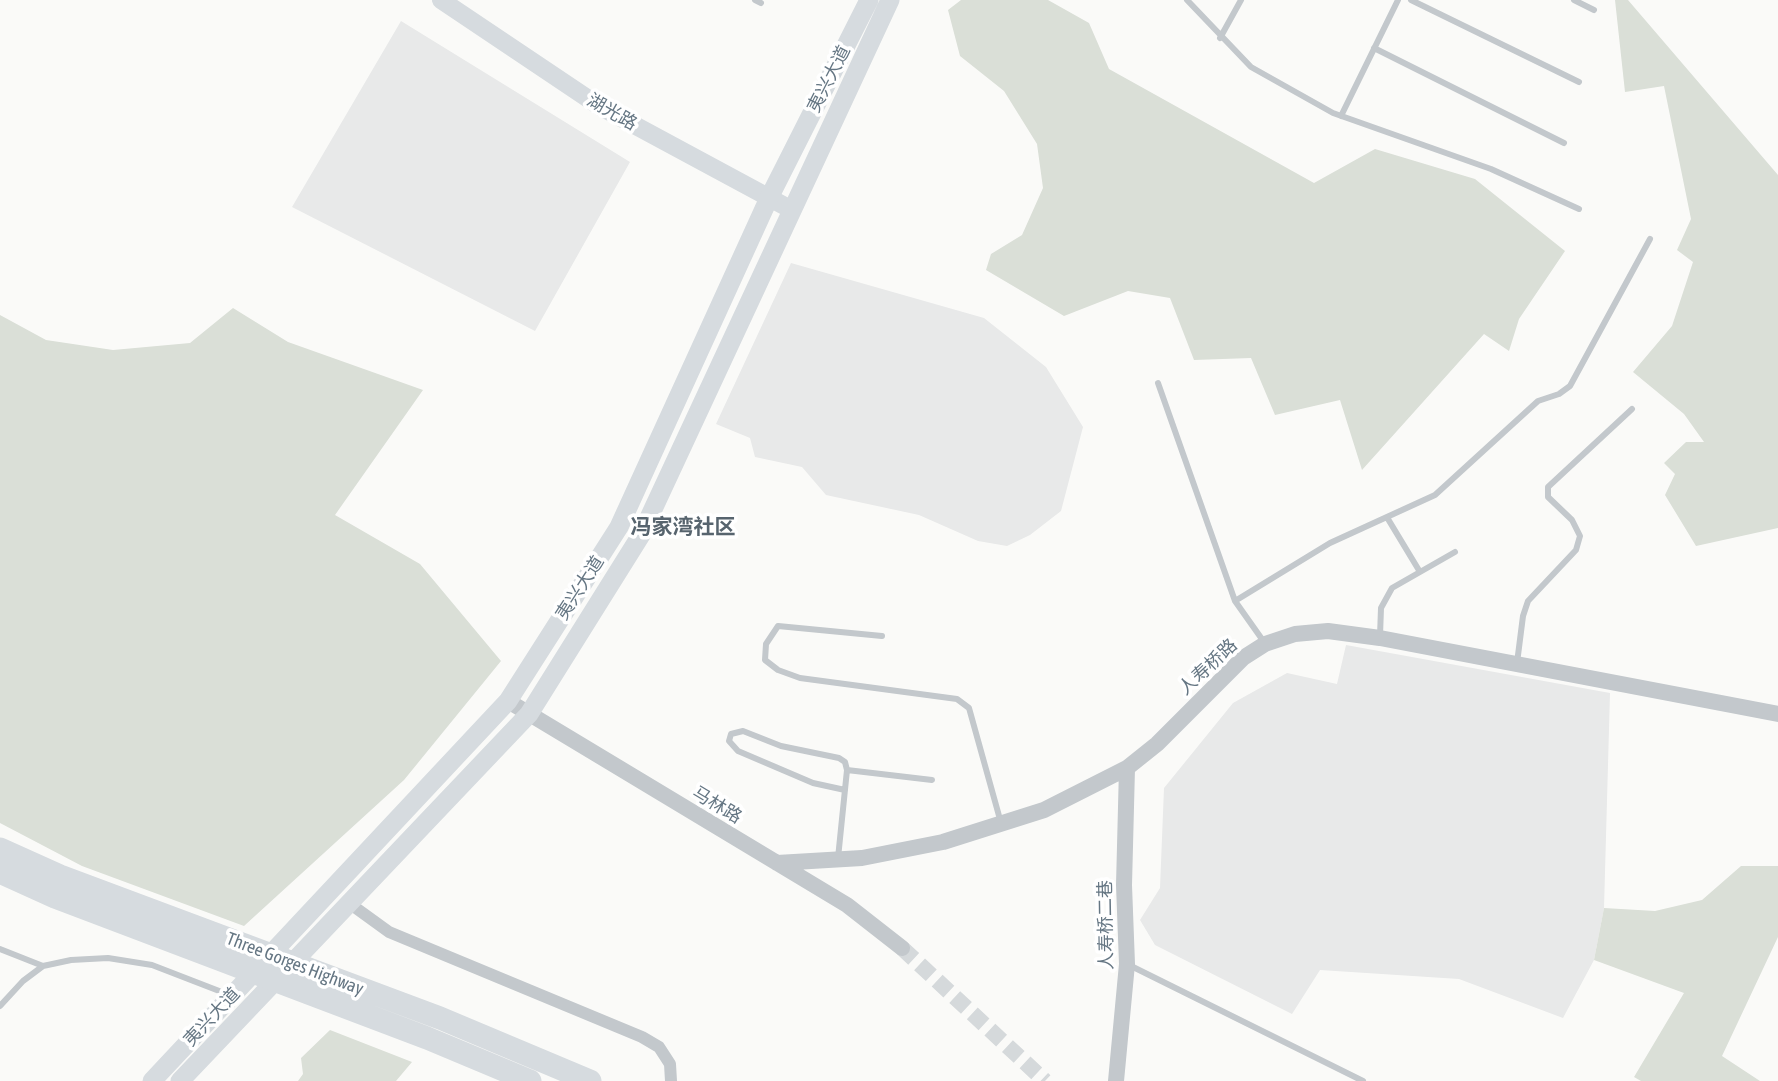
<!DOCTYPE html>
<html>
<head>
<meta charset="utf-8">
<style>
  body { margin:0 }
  canvas { display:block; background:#fafaf8 }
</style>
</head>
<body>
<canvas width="1778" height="1081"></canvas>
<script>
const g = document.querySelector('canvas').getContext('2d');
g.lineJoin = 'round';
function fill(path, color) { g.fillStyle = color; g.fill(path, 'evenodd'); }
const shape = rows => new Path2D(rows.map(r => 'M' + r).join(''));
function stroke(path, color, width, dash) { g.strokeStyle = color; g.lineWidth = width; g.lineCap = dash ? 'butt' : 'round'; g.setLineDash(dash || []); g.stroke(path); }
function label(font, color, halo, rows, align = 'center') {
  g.font = font + ' "Asap Condensed","Noto Sans SC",sans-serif'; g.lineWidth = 7; g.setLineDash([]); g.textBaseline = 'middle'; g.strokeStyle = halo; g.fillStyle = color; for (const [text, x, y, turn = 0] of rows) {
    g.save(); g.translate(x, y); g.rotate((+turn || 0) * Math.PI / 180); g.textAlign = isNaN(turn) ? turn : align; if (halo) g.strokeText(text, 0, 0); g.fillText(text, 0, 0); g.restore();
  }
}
fill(shape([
  [401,21,630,162,535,331,292,207],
  [791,263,984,318,1046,367,1083,427,1061,511,1030,535,1007,546,978,541,919,515,826,495,802,467,755,457,750,438,716,424],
  [1346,645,1610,693,1604,908,1594,960,1563,1018,1459,979,1320,970,1292,1014,1155,945,1140,920,1160,888,1164,788,1233,703,1287,673,1337,684]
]), '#e8e9e9');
fill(shape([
  [961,0,1048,0,1089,23,1109,69,1314,183,1375,149,1475,179,1565,251,1519,319,1509,351,1484,334,1362,470,1340,400,1275,415,1251,358,1194,360,1170,298,1128,291,1064,316,986,270,991,254,1022,235,1043,188,1037,144,1004,91,960,56,948,10],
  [1615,0,1628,0,1778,175,1778,528,1696,546,1665,495,1675,474,1664,463,1686,442,1704,442,1684,414,1633,372,1672,326,1693,262,1677,250,1691,219,1664,86,1625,92],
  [233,308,288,342,423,390,335,515,420,564,501,661,404,780,244,926,82,866,0,823,0,315,46,340,113,350,190,343],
  [1741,866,1778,866,1778,937,1722,1056,1760,1081,1641,1081,1634,1077,1684,993,1594,960,1604,908,1655,911,1702,900],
  [330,1030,412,1062,396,1081,298,1081,303,1074,301,1058]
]), '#dadfd7');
stroke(shape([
  [902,948,1045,1081]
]), '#d5d9db', 16, [16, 8]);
stroke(shape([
  [755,0,761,3],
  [1187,0,1251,67,1333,113,1491,169,1579,209],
  [1411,0,1579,82],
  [1574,0,1594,10],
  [1220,38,1241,0],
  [1374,48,1564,143],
  [1341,116,1398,0],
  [1158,383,1235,601,1264,642],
  [1388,519,1420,572],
  [1235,601,1330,543,1435,495,1538,401,1559,394,1570,386,1650,239],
  [882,636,778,626,766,644,765,660,778,670,800,678,957,699,969,708,1001,823],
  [1380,636,1381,608,1392,588,1455,552],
  [1517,663,1523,616,1528,601,1576,550,1580,536,1572,520,1548,497,1548,487,1632,409],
  [847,770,932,780],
  [838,858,847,770,845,762,839,758,781,746,743,731,731,734,729,741,738,751,813,783,845,790],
  [0,949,43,966],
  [1129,965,1363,1081],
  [0,1006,23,981,43,966,71,960,108,958,152,965,227,994]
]), '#c3c8cc', 6);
stroke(shape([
  [349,903,389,932,642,1037,659,1047,670,1064,671,1081]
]), '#c3c8cc', 12);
stroke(shape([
  [508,701,847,905,902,948],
  [777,863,862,858,943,842,1044,810,1127,768,1157,744,1243,658,1265,644,1295,634,1328,631,1380,638,1778,714],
  [1116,1081,1127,964,1124,885,1127,768]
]), '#c3c8cc', 16);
stroke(shape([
  [441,0,599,106,792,210]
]), '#d6dbdf', 18);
stroke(shape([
  [152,1081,508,701,619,527,769,198,869,0],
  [180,1081,529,714,641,535,890,0]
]), '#d6dbdf', 19);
stroke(shape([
  [0,849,60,876,440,1018,590,1081],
  [0,872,55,897,427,1038,530,1081]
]), '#d6dbdf', 23);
label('18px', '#657683', '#fff', [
  ["夷兴大道",829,79,-63],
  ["湖光路",612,112,30],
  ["夷兴大道",580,588,-57],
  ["人寿桥路",1208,667,-43],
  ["马林路",717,805,31],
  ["人寿桥二巷",1106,925,-91],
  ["Three Gorges Highway",295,964,21],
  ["夷兴大道",212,1017,-47]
]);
label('bold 21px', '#57646e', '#fff', [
  ["冯家湾社区",683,527]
]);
</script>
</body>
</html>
